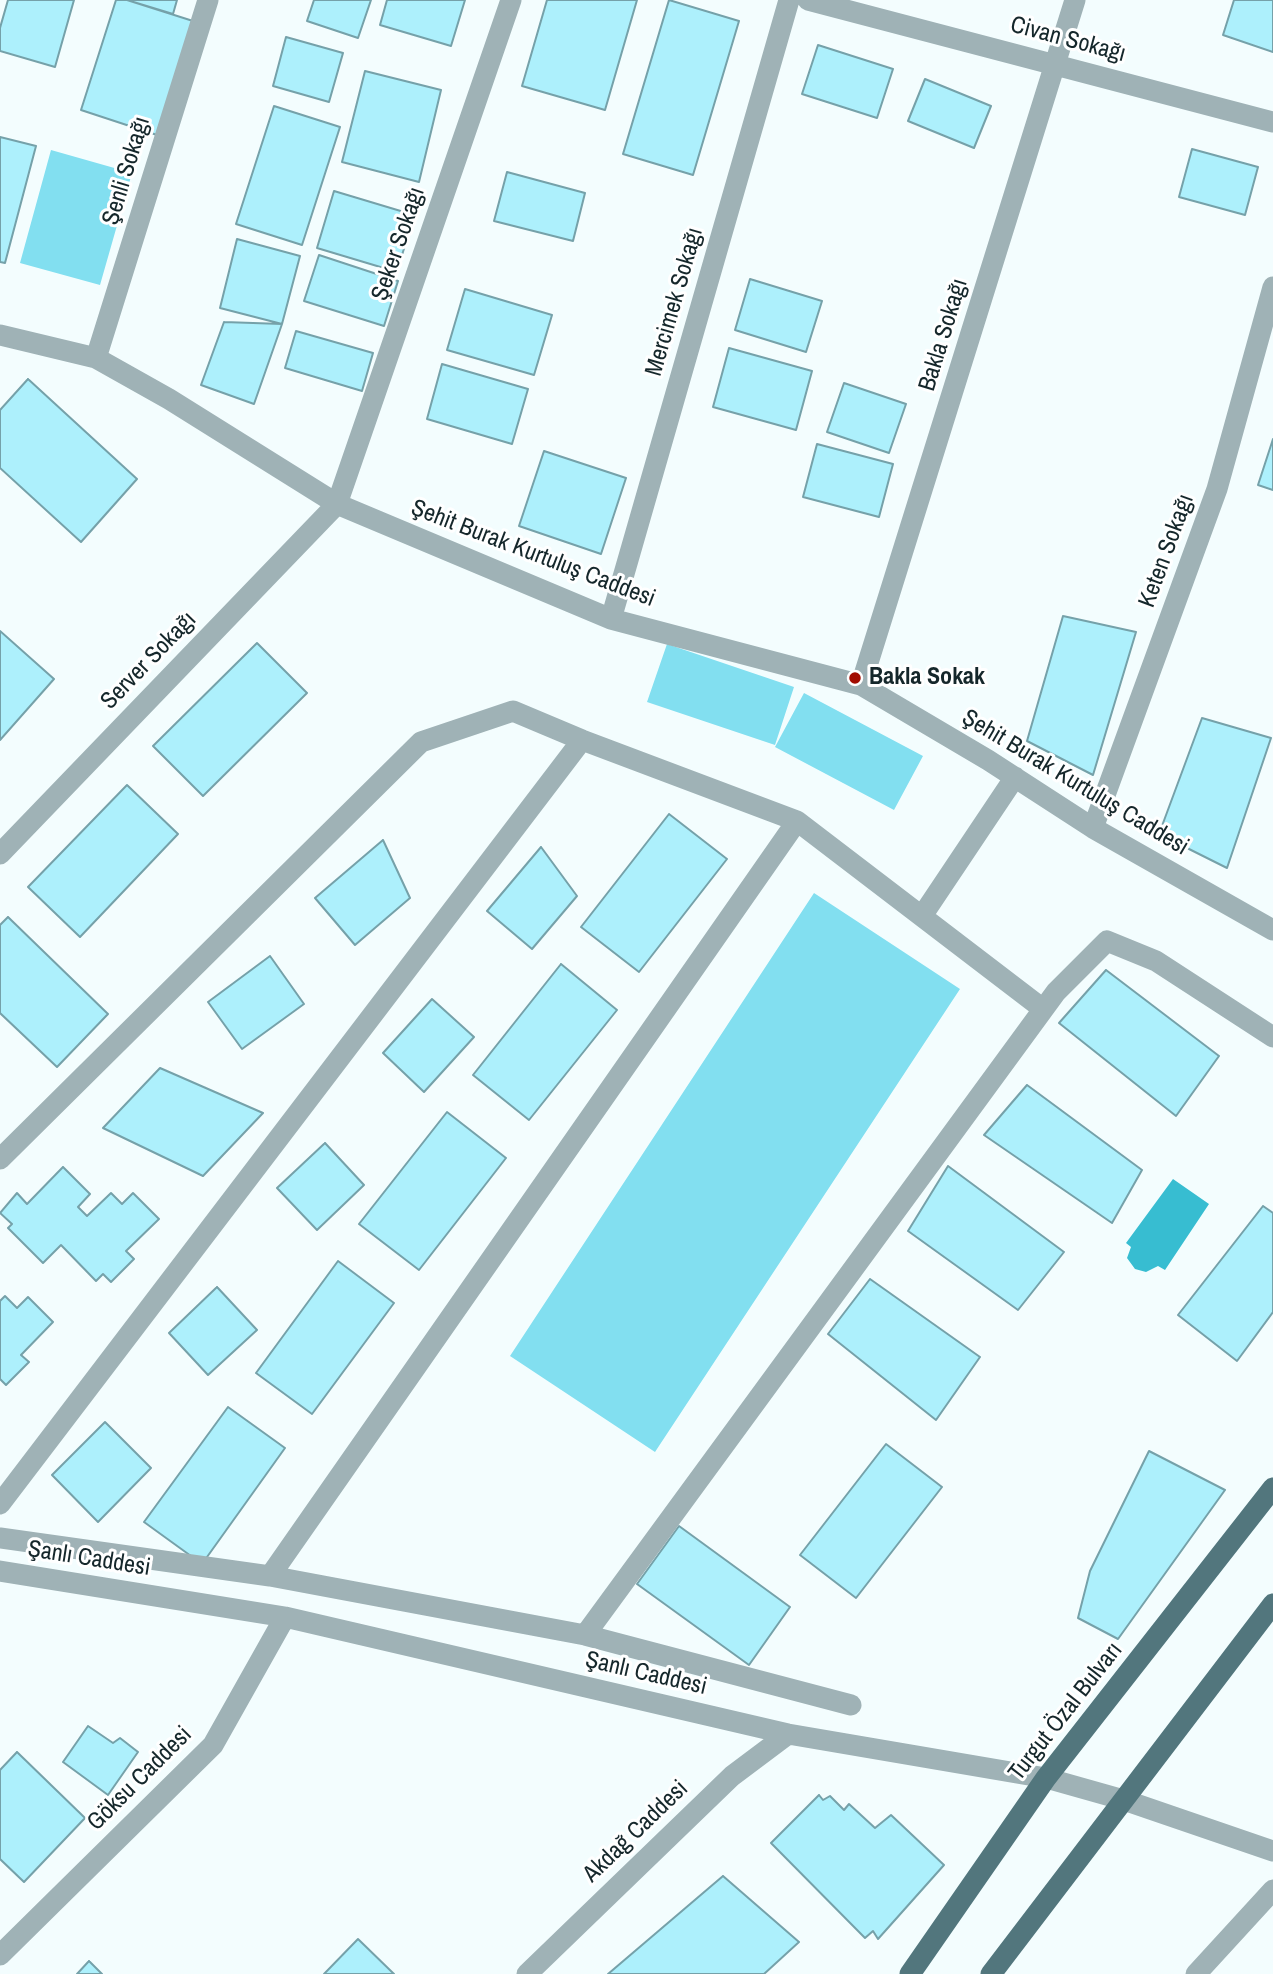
<!DOCTYPE html>
<html>
<head>
<meta charset="utf-8">
<style>
  body { margin:0 }
  canvas { display:block; background:#f3fdfe }
</style>
</head>
<body>
<canvas width="1273" height="1974"></canvas>
<script>
const g = document.querySelector('canvas').getContext('2d');
g.lineJoin = 'round';
function fill(path, color) { g.fillStyle = color; g.fill(path, 'evenodd'); }
const shape = rows => new Path2D(rows.map(r => 'M' + r).join(''));
function stroke(path, color, width, dash) { g.strokeStyle = color; g.lineWidth = width; g.lineCap = dash ? 'butt' : 'round'; g.setLineDash(dash || []); g.stroke(path); }
function label(font, color, halo, rows, align = 'center') {
  g.font = font + ' "Archivo Narrow",sans-serif'; g.lineWidth = 6; g.setLineDash([]); g.textBaseline = 'middle'; g.strokeStyle = halo; g.fillStyle = color; for (const [text, x, y, turn = 0] of rows) {
    g.save(); g.translate(x, y); g.rotate((+turn || 0) * Math.PI / 180); g.textAlign = isNaN(turn) ? turn : align; if (halo) g.strokeText(text, 0, 0); g.fillText(text, 0, 0); g.restore();
  }
}
fill(shape([
  [51,150,132,173,100,285,20,263],
  [667,644,794,687,775,745,647,702],
  [804,693,923,756,894,810,775,747],
  [814,893,960,989,655,1452,510,1356]
]), '#82dff0');
fill(shape([
  [1173,1179,1209,1204,1165,1270,1158,1266,1146,1272,1135,1269,1127,1258,1131,1247,1126,1243]
]), '#37bdd1');
const building = shape([
  [8,0,74,0,55,67,0,51,0,28,8,0],
  [116,0,127,0,193,21,157,135,81,110,116,0],
  [127,0,177,0,173,14,127,0],
  [314,0,371,0,358,38,307,21,314,0],
  [387,0,465,0,451,46,380,25,387,0],
  [547,0,637,0,605,110,522,86,547,0],
  [669,0,739,21,693,175,623,154,669,0],
  [1234,0,1273,0,1273,52,1223,35,1234,0],
  [286,37,343,53,329,102,273,86,286,37],
  [818,45,893,69,877,118,802,94,818,45],
  [365,71,441,90,419,182,342,162,365,71],
  [925,79,991,106,974,148,908,121,925,79],
  [274,106,340,127,302,245,236,224,274,106],
  [0,137,36,146,5,263,0,262,0,137],
  [1192,149,1258,167,1245,215,1179,197,1192,149],
  [507,172,585,193,573,241,494,221,507,172],
  [334,191,414,215,397,272,317,248,334,191],
  [237,239,300,256,282,324,220,308,237,239],
  [319,255,398,281,384,326,304,301,319,255],
  [750,279,822,301,806,352,735,330,750,279],
  [465,289,552,315,534,375,447,350,465,289],
  [224,322,282,324,254,404,201,385,224,322],
  [296,331,373,353,362,391,285,368,296,331],
  [729,348,812,371,796,430,713,407,729,348],
  [442,364,528,389,512,444,427,419,442,364],
  [28,379,137,479,81,542,0,468,0,410,28,379],
  [844,383,906,404,889,453,827,432,844,383],
  [1273,439,1273,490,1258,485,1273,439],
  [817,444,893,464,879,517,803,497,817,444],
  [544,451,626,478,601,554,519,526,544,451],
  [1063,616,1136,632,1093,775,1027,741,1063,616],
  [0,631,54,679,0,740,0,631],
  [257,643,307,693,203,796,153,746,257,643],
  [1202,718,1271,738,1227,868,1159,834,1202,718],
  [127,785,178,834,80,937,28,887,127,785],
  [669,814,727,859,639,972,581,927,669,814],
  [383,840,410,898,355,945,315,898,383,840],
  [541,847,577,896,532,949,487,911,541,847],
  [8,917,108,1014,57,1067,0,1013,0,925,8,917],
  [270,956,304,1004,242,1049,208,1002,270,956],
  [561,964,617,1010,529,1120,473,1075,561,964],
  [1106,970,1219,1056,1176,1116,1059,1023,1106,970],
  [432,999,474,1037,424,1092,383,1053,432,999],
  [160,1068,263,1113,203,1176,103,1128,160,1068],
  [1027,1085,1142,1170,1112,1223,984,1135,1027,1085],
  [447,1112,506,1158,419,1270,359,1224,447,1112],
  [325,1143,364,1185,317,1230,277,1188,325,1143],
  [948,1166,1064,1252,1018,1310,908,1231,948,1166],
  [63,1167,90,1194,78,1207,87,1216,111,1193,122,1204,133,1193,159,1219,126,1251,134,1259,111,1282,103,1274,96,1281,61,1245,43,1263,8,1228,12,1224,0,1213,17,1193,27,1204,63,1167],
  [1263,1206,1273,1213,1273,1312,1237,1361,1178,1315,1263,1206],
  [338,1261,394,1303,312,1414,256,1373,338,1261],
  [870,1279,980,1357,936,1420,828,1334,870,1279],
  [217,1287,257,1330,208,1375,169,1333,217,1287],
  [5,1296,17,1308,28,1297,53,1322,21,1355,29,1362,6,1385,0,1379,0,1301,5,1296],
  [228,1407,285,1448,202,1564,144,1522,228,1407],
  [105,1422,151,1468,98,1522,52,1475,105,1422],
  [886,1444,942,1487,856,1598,800,1555,886,1444],
  [1149,1451,1225,1490,1118,1639,1078,1618,1090,1571,1149,1451],
  [679,1526,790,1607,749,1665,637,1584,679,1526],
  [88,1726,113,1743,120,1738,138,1752,108,1795,63,1762,88,1726],
  [17,1752,85,1818,24,1882,0,1859,0,1770,17,1752],
  [819,1795,823,1800,830,1796,844,1810,849,1804,875,1828,891,1815,944,1865,878,1939,873,1931,865,1938,771,1843,819,1795],
  [723,1876,799,1942,764,1974,608,1974,723,1876],
  [358,1939,394,1974,324,1974,358,1939],
  [89,1961,102,1974,77,1974,89,1961]
]);
fill(building, '#adf0fc');
stroke(building, '#75a1a9', 2);
stroke(shape([
  [808,0,1273,122],
  [0,335,96,358,169,399,337,504,611,619,861,685,988,760,1093,828,1273,930],
  [96,358,208,0],
  [611,619,789,0],
  [861,685,1075,0],
  [1093,828,1217,489,1273,287],
  [0,854,337,504,511,0],
  [922,916,1015,777],
  [0,1159,421,742,513,711,582,740,797,821,1043,1009],
  [0,1504,582,740],
  [0,1538,270,1576,585,1635,851,1705],
  [0,1571,285,1617,788,1734,1046,1778,1124,1800,1273,1851],
  [270,1576,797,821],
  [585,1635,1056,992,1107,941,1156,961,1273,1037],
  [0,1955,213,1745,285,1617],
  [527,1974,732,1776,788,1734],
  [1196,1974,1273,1890]
]), '#9fb2b6', 21);
stroke(shape([
  [910,1974,1046,1778,1273,1488],
  [991,1974,1273,1604]
]), '#52767d', 21);
for (const [x, y, r, color] of [
  [855,678,7,"#a20b00"]
]) { const dot = new Path2D(); dot.arc(x, y, r, 0, 2 * Math.PI); g.fillStyle = color; g.fill(dot); stroke(dot, '#fff', 2.5); }
label('24px', '#15272b', '#fff', [
  ["Civan Sokağı",1068,40,15],
  ["Şenli Sokağı",127,171,-73],
  ["Şeker Sokağı",399,244,-71],
  ["Mercimek Sokağı",675,302,-74],
  ["Bakla Sokağı",944,335,-73],
  ["Keten Sokağı",1167,551,-70],
  ["Şehit Burak Kurtuluş Caddesi",533,554,21],
  ["Server Sokağı",149,661,-46],
  ["Şehit Burak Kurtuluş Caddesi",1075,783,31],
  ["Şanlı Caddesi",89,1559,9],
  ["Şanlı Caddesi",646,1674,13],
  ["Turgut Özal Bulvarı",1066,1712,-52],
  ["Göksu Caddesi",140,1779,-45],
  ["Akdağ Caddesi",636,1832,-44]
]);
label('bold 24px', '#15272b', '#fff', [
  ["Bakla Sokak",869,678]
], 'left');
</script>
</body>
</html>
